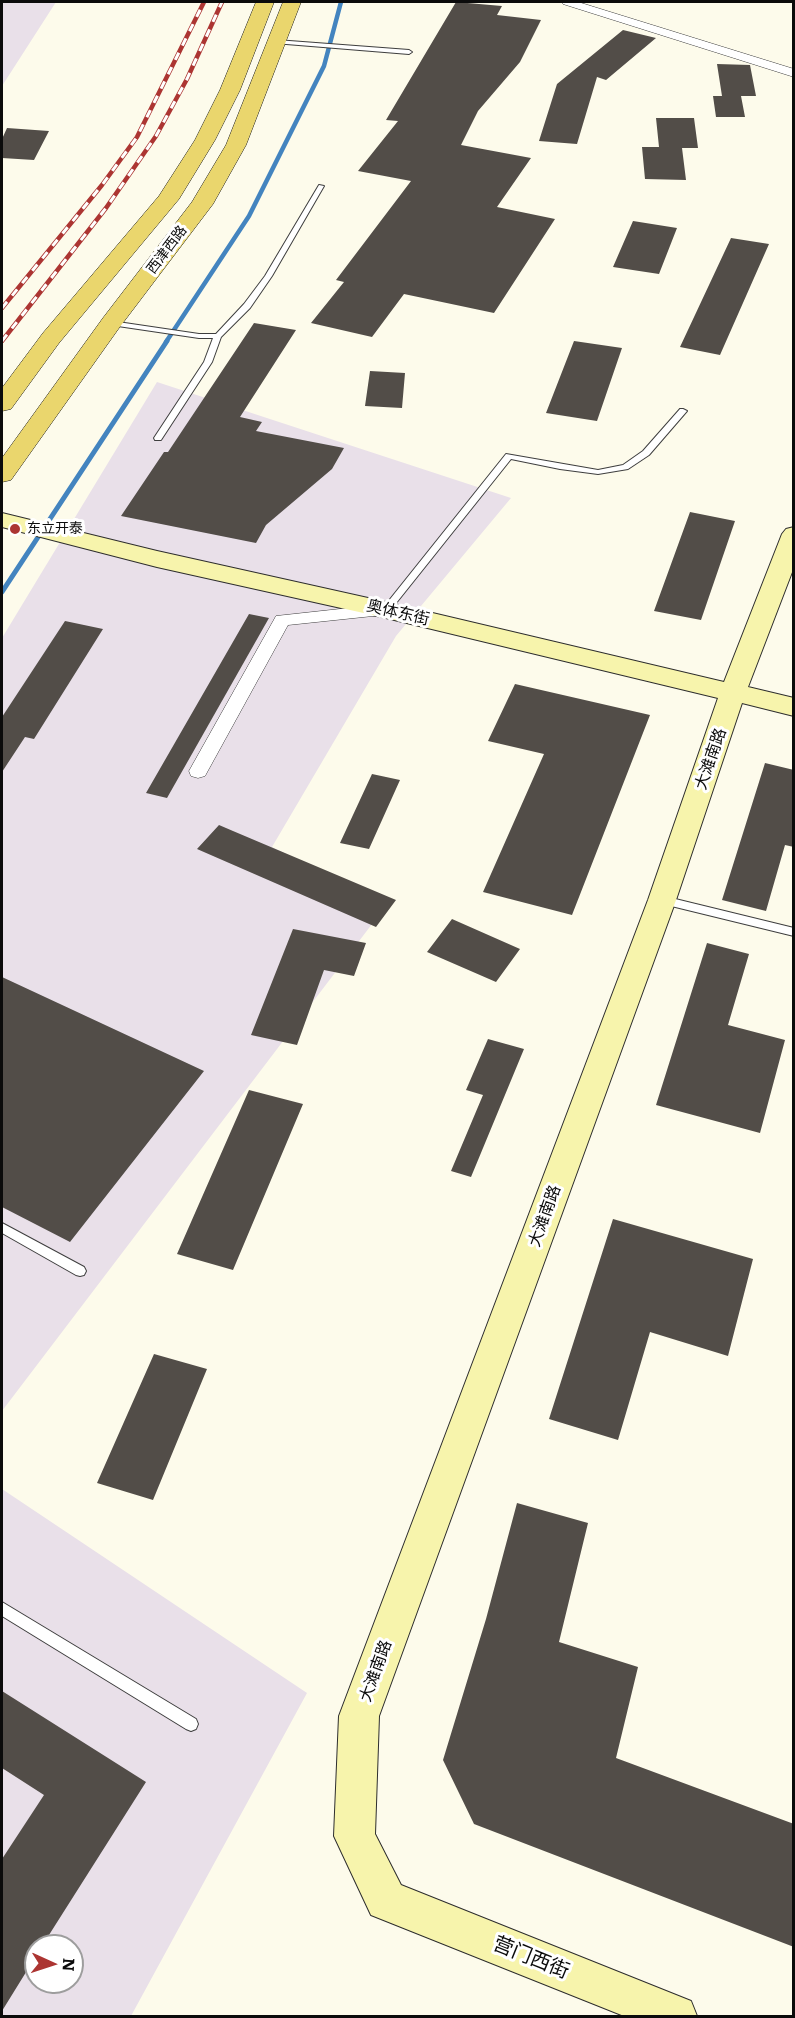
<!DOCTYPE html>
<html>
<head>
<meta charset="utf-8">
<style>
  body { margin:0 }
  #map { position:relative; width:795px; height:2018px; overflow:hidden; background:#fdfbeb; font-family:Literata,serif }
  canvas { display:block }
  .frame { position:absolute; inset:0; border:3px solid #0b0b0b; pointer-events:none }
  .north { position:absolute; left:24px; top:1934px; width:60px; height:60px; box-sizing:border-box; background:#fff; border:2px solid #9d9d9d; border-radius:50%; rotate:93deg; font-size:16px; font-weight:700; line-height:24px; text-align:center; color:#0b0b0b }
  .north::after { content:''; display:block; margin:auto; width:21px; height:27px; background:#ac3532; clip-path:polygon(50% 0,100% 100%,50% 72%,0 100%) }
</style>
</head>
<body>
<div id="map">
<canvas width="795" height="2018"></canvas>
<div class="frame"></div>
<div class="north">N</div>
</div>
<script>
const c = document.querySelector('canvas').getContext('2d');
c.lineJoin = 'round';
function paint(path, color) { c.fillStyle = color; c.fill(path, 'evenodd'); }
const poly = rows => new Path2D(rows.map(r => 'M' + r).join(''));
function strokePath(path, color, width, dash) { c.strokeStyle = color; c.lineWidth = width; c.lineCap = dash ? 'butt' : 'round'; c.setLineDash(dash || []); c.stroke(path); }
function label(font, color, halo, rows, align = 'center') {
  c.font = font + ' Literata,"Noto Sans SC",serif'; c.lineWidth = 6; c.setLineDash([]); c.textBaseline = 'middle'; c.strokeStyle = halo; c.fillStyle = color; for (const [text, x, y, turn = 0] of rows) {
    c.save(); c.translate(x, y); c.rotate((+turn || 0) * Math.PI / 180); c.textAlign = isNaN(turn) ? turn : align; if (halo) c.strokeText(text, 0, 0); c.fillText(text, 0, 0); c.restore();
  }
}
const industrial = poly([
  [2,2,56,2,2,86],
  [157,382,511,498,396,636,272,847,388,903,2,1411,2,638],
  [2,1489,307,1693,131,2016,2,2016],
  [36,1946,72,1946,72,1982,36,1982]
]);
const streamFar1 = poly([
  [166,342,249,216,324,66,341,2]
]);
const stream = poly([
  [2,592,167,341]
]);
const building = poly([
  [456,2,502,6,497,15,541,20,520,62,478,111,461,145,531,158,497,207,555,219,494,313,404,294,372,337,311,323,344,282,336,280,411,181,358,171,398,121,386,120],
  [623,30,656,38,606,80,597,77,577,144,539,141,557,84],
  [717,64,750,65,756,96,741,96,745,117,716,117,713,96,722,96],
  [656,118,694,118,698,148,682,148,686,180,645,179,642,147,659,147],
  [7,128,49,131,34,160,2,158,2,139],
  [633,221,677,228,659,274,613,267],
  [731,238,769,244,720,355,680,347],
  [254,323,296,330,240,417,262,422,256,431,344,448,332,469,266,525,256,543,121,516,164,452,168,452],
  [574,341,622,348,597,421,546,413],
  [370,371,405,373,402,408,365,406],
  [690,512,735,521,701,620,654,611],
  [249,614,269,618,167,798,146,793],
  [65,621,103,629,34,739,25,737,2,772,2,717],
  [515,684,650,715,572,915,483,892,544,754,488,741],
  [765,763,794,770,794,847,785,845,766,911,722,900],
  [372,774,400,780,369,849,340,843],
  [219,825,233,831,396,900,376,927,197,849],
  [452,919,520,949,496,982,427,952],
  [293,929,366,943,354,976,324,970,297,1045,251,1035],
  [707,943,749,954,728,1025,785,1040,760,1133,656,1105],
  [2,977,204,1071,70,1242,2,1207],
  [488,1039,524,1049,471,1177,451,1171,483,1095,466,1090],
  [249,1090,303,1104,233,1270,177,1254],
  [613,1219,753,1259,728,1356,650,1332,618,1440,549,1419],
  [154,1354,207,1369,153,1500,97,1483],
  [517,1503,588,1523,559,1642,638,1667,616,1758,794,1824,794,1947,474,1824,443,1760,486,1619],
  [2,1691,146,1782,42,1946,36,1946,36,1956,2,2011,2,1859,44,1795,2,1768]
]);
const lane = poly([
  [276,40,409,50,412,52,409,54,274,43,274,41,276,40],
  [319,185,324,186,272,276,250,308,221,337,212,362,161,440,155,440,154,438,204,362,213,338,199,338,111,325,107,323,111,321,199,334,216,334,244,304,265,276,319,185],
  [680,409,683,409,687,411,649,455,628,469,598,474,560,469,511,459,389,612,383,612,383,608,506,454,598,470,623,465,643,451,680,409],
  [663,896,794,928,794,936,659,903,658,900,663,896],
  [2,1223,84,1267,86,1271,84,1275,80,1276,76,1275,2,1233,2,1223],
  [2,1602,196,1719,198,1724,196,1729,191,1731,186,1729,2,1616,2,1602]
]);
const street = poly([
  [561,2,578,2,794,69,794,77,563,4,561,2],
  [386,604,392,606,395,610,392,614,288,625,205,776,198,778,191,776,189,771,276,616,386,604]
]);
const secondary = poly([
  [2,513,157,551,386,602,724,682,782,534,786,529,794,527,794,567,748,687,794,698,794,716,742,703,676,900,379,1716,375,1834,401,1885,691,2001,697,2016,624,2016,371,1915,334,1836,339,1716,648,900,718,698,386,618,157,567,2,527,2,513]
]);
const primary = poly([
  [256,2,274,2,240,90,215,140,179,199,59,343,11,409,2,411,2,388,43,333,159,196,195,140,220,90,256,2],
  [283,2,301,2,246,145,213,204,119,328,11,480,2,482,2,458,103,318,192,202,226,145,283,2]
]);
const rail = poly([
  [2,308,102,185,137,137,204,2],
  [2,341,106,208,156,136,187,79,222,2]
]);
const markers = [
  [15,529,6,"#ac3532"]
];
const farStreetnames = [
  ["西津西路",167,250,-53]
];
const farPoinames = [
  ["东立开泰",27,529]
];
const streetNames = [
  ["奥体东街",398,613,13],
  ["大滩南路",711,759,-71],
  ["大滩南路",545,1216,-70],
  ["大滩南路",376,1671,-70]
];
const nearStreetnames = [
  ["营门西街",531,1958,22]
];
paint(industrial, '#e9e0e9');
strokePath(streamFar1, '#4384bf', 4.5);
strokePath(stream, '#4384bf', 5);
paint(building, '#524d48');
strokePath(lane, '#3e3e3e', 2);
strokePath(street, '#3e3e3e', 1);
strokePath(secondary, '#2d2d2d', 2);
strokePath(primary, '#1c1c1c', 1);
paint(lane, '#fff');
paint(street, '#fff');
paint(secondary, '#f7f4ac');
paint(primary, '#ead66d');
strokePath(rail, '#ac3532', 4.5);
strokePath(rail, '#fff', 3, [8]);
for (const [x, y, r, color] of markers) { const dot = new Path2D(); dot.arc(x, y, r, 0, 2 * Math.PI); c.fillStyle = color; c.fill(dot); strokePath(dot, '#fff', 2); }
label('14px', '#0b0b0b', '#fff', farStreetnames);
label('14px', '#0b0b0b', '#fff', farPoinames, 'left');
label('16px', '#0b0b0b', '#fff', streetNames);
label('20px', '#0b0b0b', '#fff', nearStreetnames);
</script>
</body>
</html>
